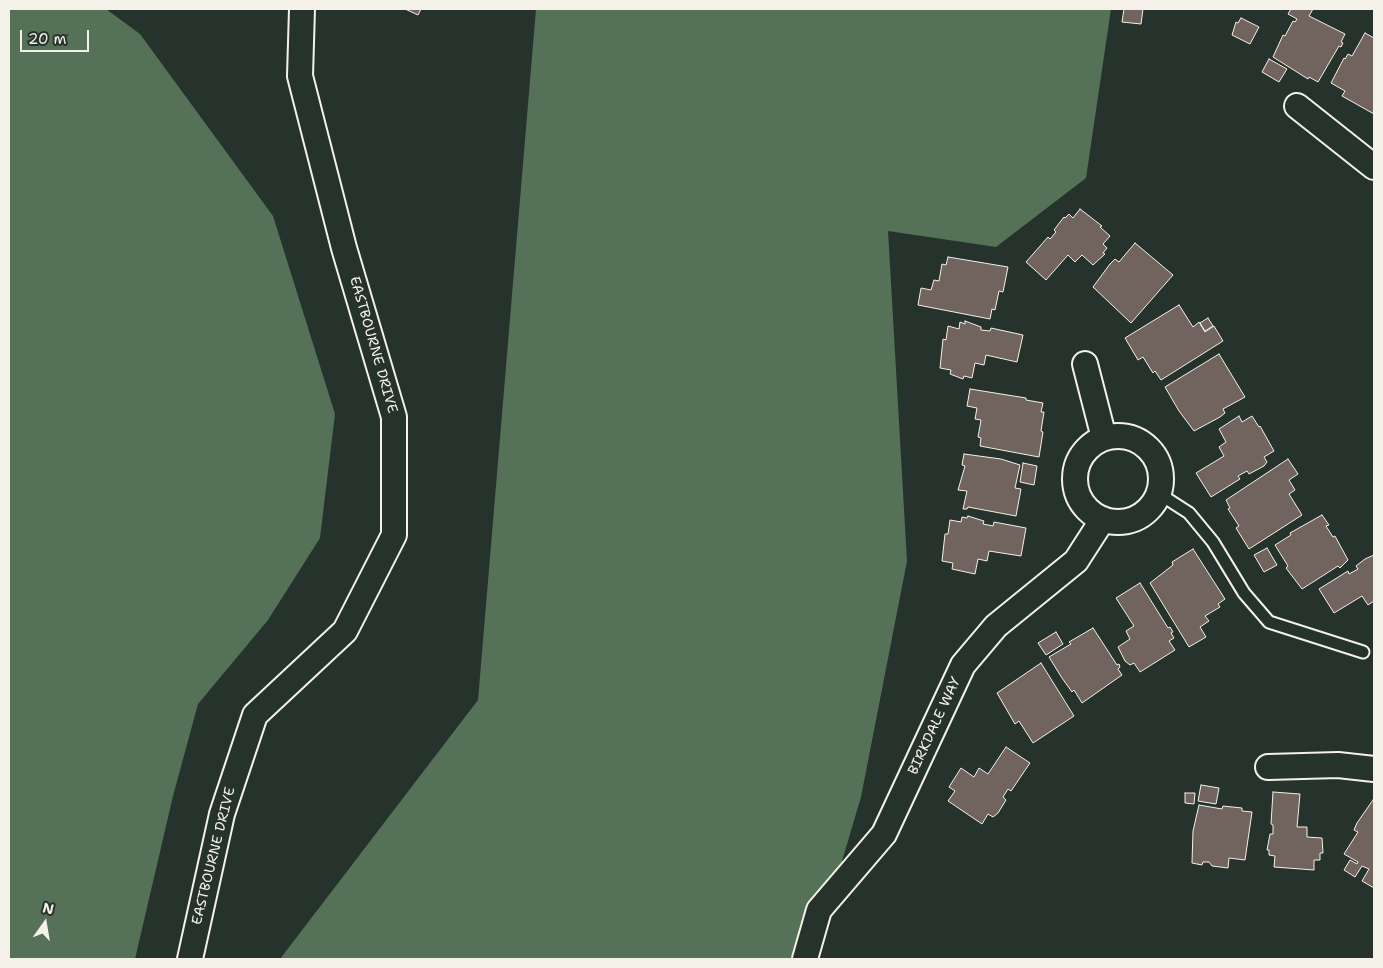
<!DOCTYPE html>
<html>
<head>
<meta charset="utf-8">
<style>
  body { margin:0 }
  #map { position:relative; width:1383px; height:968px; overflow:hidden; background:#26332d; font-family:"Shantell Sans",sans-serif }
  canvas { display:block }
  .frame { position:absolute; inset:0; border:10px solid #f4f1e8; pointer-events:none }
  .north { position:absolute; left:20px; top:898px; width:50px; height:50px; -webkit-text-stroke:4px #26332d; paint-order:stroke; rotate:13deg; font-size:14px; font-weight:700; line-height:20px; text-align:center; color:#f4f1e8 }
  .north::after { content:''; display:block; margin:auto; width:18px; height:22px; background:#f4f1e8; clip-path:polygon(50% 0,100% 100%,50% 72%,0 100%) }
  .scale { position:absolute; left:20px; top:30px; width:69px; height:22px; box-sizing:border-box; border:2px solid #f4f1e8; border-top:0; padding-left:6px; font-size:15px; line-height:18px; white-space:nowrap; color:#f4f1e8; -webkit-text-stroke:4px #26332d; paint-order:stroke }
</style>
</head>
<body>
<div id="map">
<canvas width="1383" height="968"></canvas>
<div class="frame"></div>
<div class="north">N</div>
<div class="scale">20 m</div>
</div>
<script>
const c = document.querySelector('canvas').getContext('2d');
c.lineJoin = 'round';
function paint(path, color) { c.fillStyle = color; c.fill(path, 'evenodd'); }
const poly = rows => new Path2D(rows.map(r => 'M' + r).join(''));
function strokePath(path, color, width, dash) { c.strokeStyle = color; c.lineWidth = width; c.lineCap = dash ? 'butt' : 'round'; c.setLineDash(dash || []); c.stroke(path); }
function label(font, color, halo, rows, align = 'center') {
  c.font = font + ' "Shantell Sans",sans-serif'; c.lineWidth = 5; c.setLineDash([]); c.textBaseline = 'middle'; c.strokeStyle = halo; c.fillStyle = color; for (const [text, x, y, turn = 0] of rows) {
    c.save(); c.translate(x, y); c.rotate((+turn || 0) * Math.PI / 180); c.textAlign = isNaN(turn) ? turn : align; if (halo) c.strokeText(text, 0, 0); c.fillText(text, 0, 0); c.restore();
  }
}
const green = poly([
  [9,9,106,9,140,34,273,216,335,414,320,538,268,620,198,704,173,796,135,959,9,959],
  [536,9,1111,9,1086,178,996,247,888,231,907,561,861,797,821,932,819,959,280,959,478,700]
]);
const building = poly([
  [405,9,421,9,418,15,405,9],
  [1124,9,1143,9,1141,24,1122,22,1124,9],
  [1291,9,1313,9,1309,16,1345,34,1341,42,1343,43,1341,47,1339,46,1318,82,1309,77,1308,79,1273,57,1283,35,1285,36,1293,21,1295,22,1297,19,1288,14,1291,9],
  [1241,18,1259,27,1250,44,1232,35,1236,22,1238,23,1241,18],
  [1365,33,1374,38,1374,114,1342,96,1345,91,1331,83,1344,58,1345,59,1348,54,1352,56,1365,33],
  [1269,59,1287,69,1279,82,1262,72,1269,59],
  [1080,209,1102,226,1100,227,1110,236,1103,244,1107,248,1103,253,1105,254,1093,265,1082,255,1075,262,1068,255,1046,280,1026,262,1048,237,1050,239,1056,232,1054,230,1064,217,1065,218,1069,214,1073,218,1080,209],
  [1135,243,1173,275,1131,323,1093,287,1110,264,1115,259,1119,262,1135,243],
  [948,257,1008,267,1003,292,999,291,995,310,992,309,990,319,918,305,921,288,931,290,934,280,939,281,942,264,946,265,948,257],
  [1179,305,1193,327,1199,322,1205,332,1214,326,1223,341,1161,380,1155,371,1153,373,1143,357,1138,360,1125,338,1179,305],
  [1208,318,1213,326,1205,331,1200,323,1208,318],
  [965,321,981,327,981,330,990,331,991,328,1023,335,1017,362,986,355,984,365,975,363,972,378,964,376,963,379,950,374,951,370,940,368,943,339,946,340,948,326,959,329,960,322,965,324,965,321],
  [1219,354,1245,397,1223,409,1225,413,1220,417,1194,431,1179,411,1165,387,1219,354],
  [970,389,1026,398,1026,400,1043,403,1041,412,1044,412,1041,431,1043,432,1039,457,980,446,981,438,978,437,981,420,975,419,977,408,967,406,970,389],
  [1239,416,1242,422,1252,416,1259,427,1260,426,1274,451,1264,457,1267,462,1264,466,1249,474,1247,471,1238,476,1240,479,1211,497,1196,473,1224,456,1219,447,1226,442,1219,429,1239,416],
  [964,454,1001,459,1020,465,1015,488,1021,489,1016,516,968,507,967,509,963,509,967,491,958,490,965,466,962,465,964,454],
  [1288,459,1298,474,1289,480,1295,490,1289,494,1302,515,1249,549,1236,528,1239,526,1228,509,1230,508,1226,500,1288,459],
  [1023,463,1037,466,1034,485,1020,482,1023,463],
  [1322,515,1329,525,1326,526,1333,537,1335,536,1348,560,1340,568,1338,566,1302,589,1286,568,1288,566,1275,545,1291,535,1290,533,1322,515],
  [968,516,984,521,983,524,993,526,994,522,1026,528,1021,556,989,551,987,561,978,559,975,574,952,569,953,563,942,561,945,534,948,534,950,520,961,522,962,517,967,518,968,516],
  [1267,548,1277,565,1264,572,1254,555,1267,548],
  [1193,549,1225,599,1218,604,1220,607,1205,616,1209,621,1200,627,1206,637,1189,647,1150,583,1173,565,1172,562,1193,549],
  [1374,555,1374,601,1368,605,1362,596,1334,613,1319,589,1348,571,1349,574,1358,569,1356,566,1365,559,1374,555],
  [1140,583,1168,628,1170,627,1173,632,1171,633,1174,638,1169,641,1175,650,1140,672,1134,663,1130,665,1125,661,1118,647,1130,639,1126,631,1134,626,1116,598,1140,583],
  [1093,628,1117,665,1119,664,1120,667,1118,669,1122,675,1082,703,1074,690,1072,692,1062,678,1049,657,1071,644,1069,642,1093,628],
  [1056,632,1063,644,1046,655,1038,643,1056,632],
  [1041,663,1074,716,1033,743,1019,721,1015,724,997,693,1041,663],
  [1006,747,1030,763,1011,791,1008,789,1003,797,1006,800,998,813,993,817,988,814,982,824,948,801,955,791,949,787,961,768,974,777,979,768,988,774,1006,747],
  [1201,785,1219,788,1216,804,1198,801,1201,785],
  [1273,792,1300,794,1297,827,1307,827,1307,837,1322,838,1323,853,1320,853,1320,860,1314,860,1314,870,1274,867,1275,856,1269,855,1269,850,1267,850,1270,834,1273,834,1273,825,1271,824,1273,792],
  [1185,793,1195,793,1194,804,1185,803,1185,793],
  [1373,800,1374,801,1374,888,1362,881,1369,869,1362,866,1355,877,1344,870,1350,860,1357,864,1358,862,1344,854,1358,832,1354,830,1357,823,1373,800],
  [1199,805,1222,809,1223,806,1242,808,1242,811,1252,812,1245,860,1229,858,1228,868,1212,866,1209,862,1203,862,1202,865,1192,863,1193,831,1199,805]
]);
const lane = poly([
  [1158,493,1189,513,1213,542,1244,593,1269,622,1363,652]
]);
const street = poly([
  [1297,106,1374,167],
  [1085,364,1104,438],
  '1075 479a43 43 0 1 1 86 0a43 43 0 1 1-86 0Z',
  [1268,767,1338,765,1374,769],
  [190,959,222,814,255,715,345,631,394,535,394,417,344,248,300,76,302,9],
  [805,959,819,910,884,834,963,665,996,626,1076,561,1103,519]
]);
const streetNames = [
  ["EASTBOURNE DRIVE",373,345,74],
  ["BIRKDALE WAY",935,726,-65],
  ["EASTBOURNE DRIVE",214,856,-76]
];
paint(green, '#557158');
paint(building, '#71645e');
strokePath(building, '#f4f1e8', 1);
strokePath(lane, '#f4f1e8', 15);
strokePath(street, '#f4f1e8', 28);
strokePath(lane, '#26332d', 11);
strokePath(street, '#26332d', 24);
label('14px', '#f4f1e8', '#26332d', streetNames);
</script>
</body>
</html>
